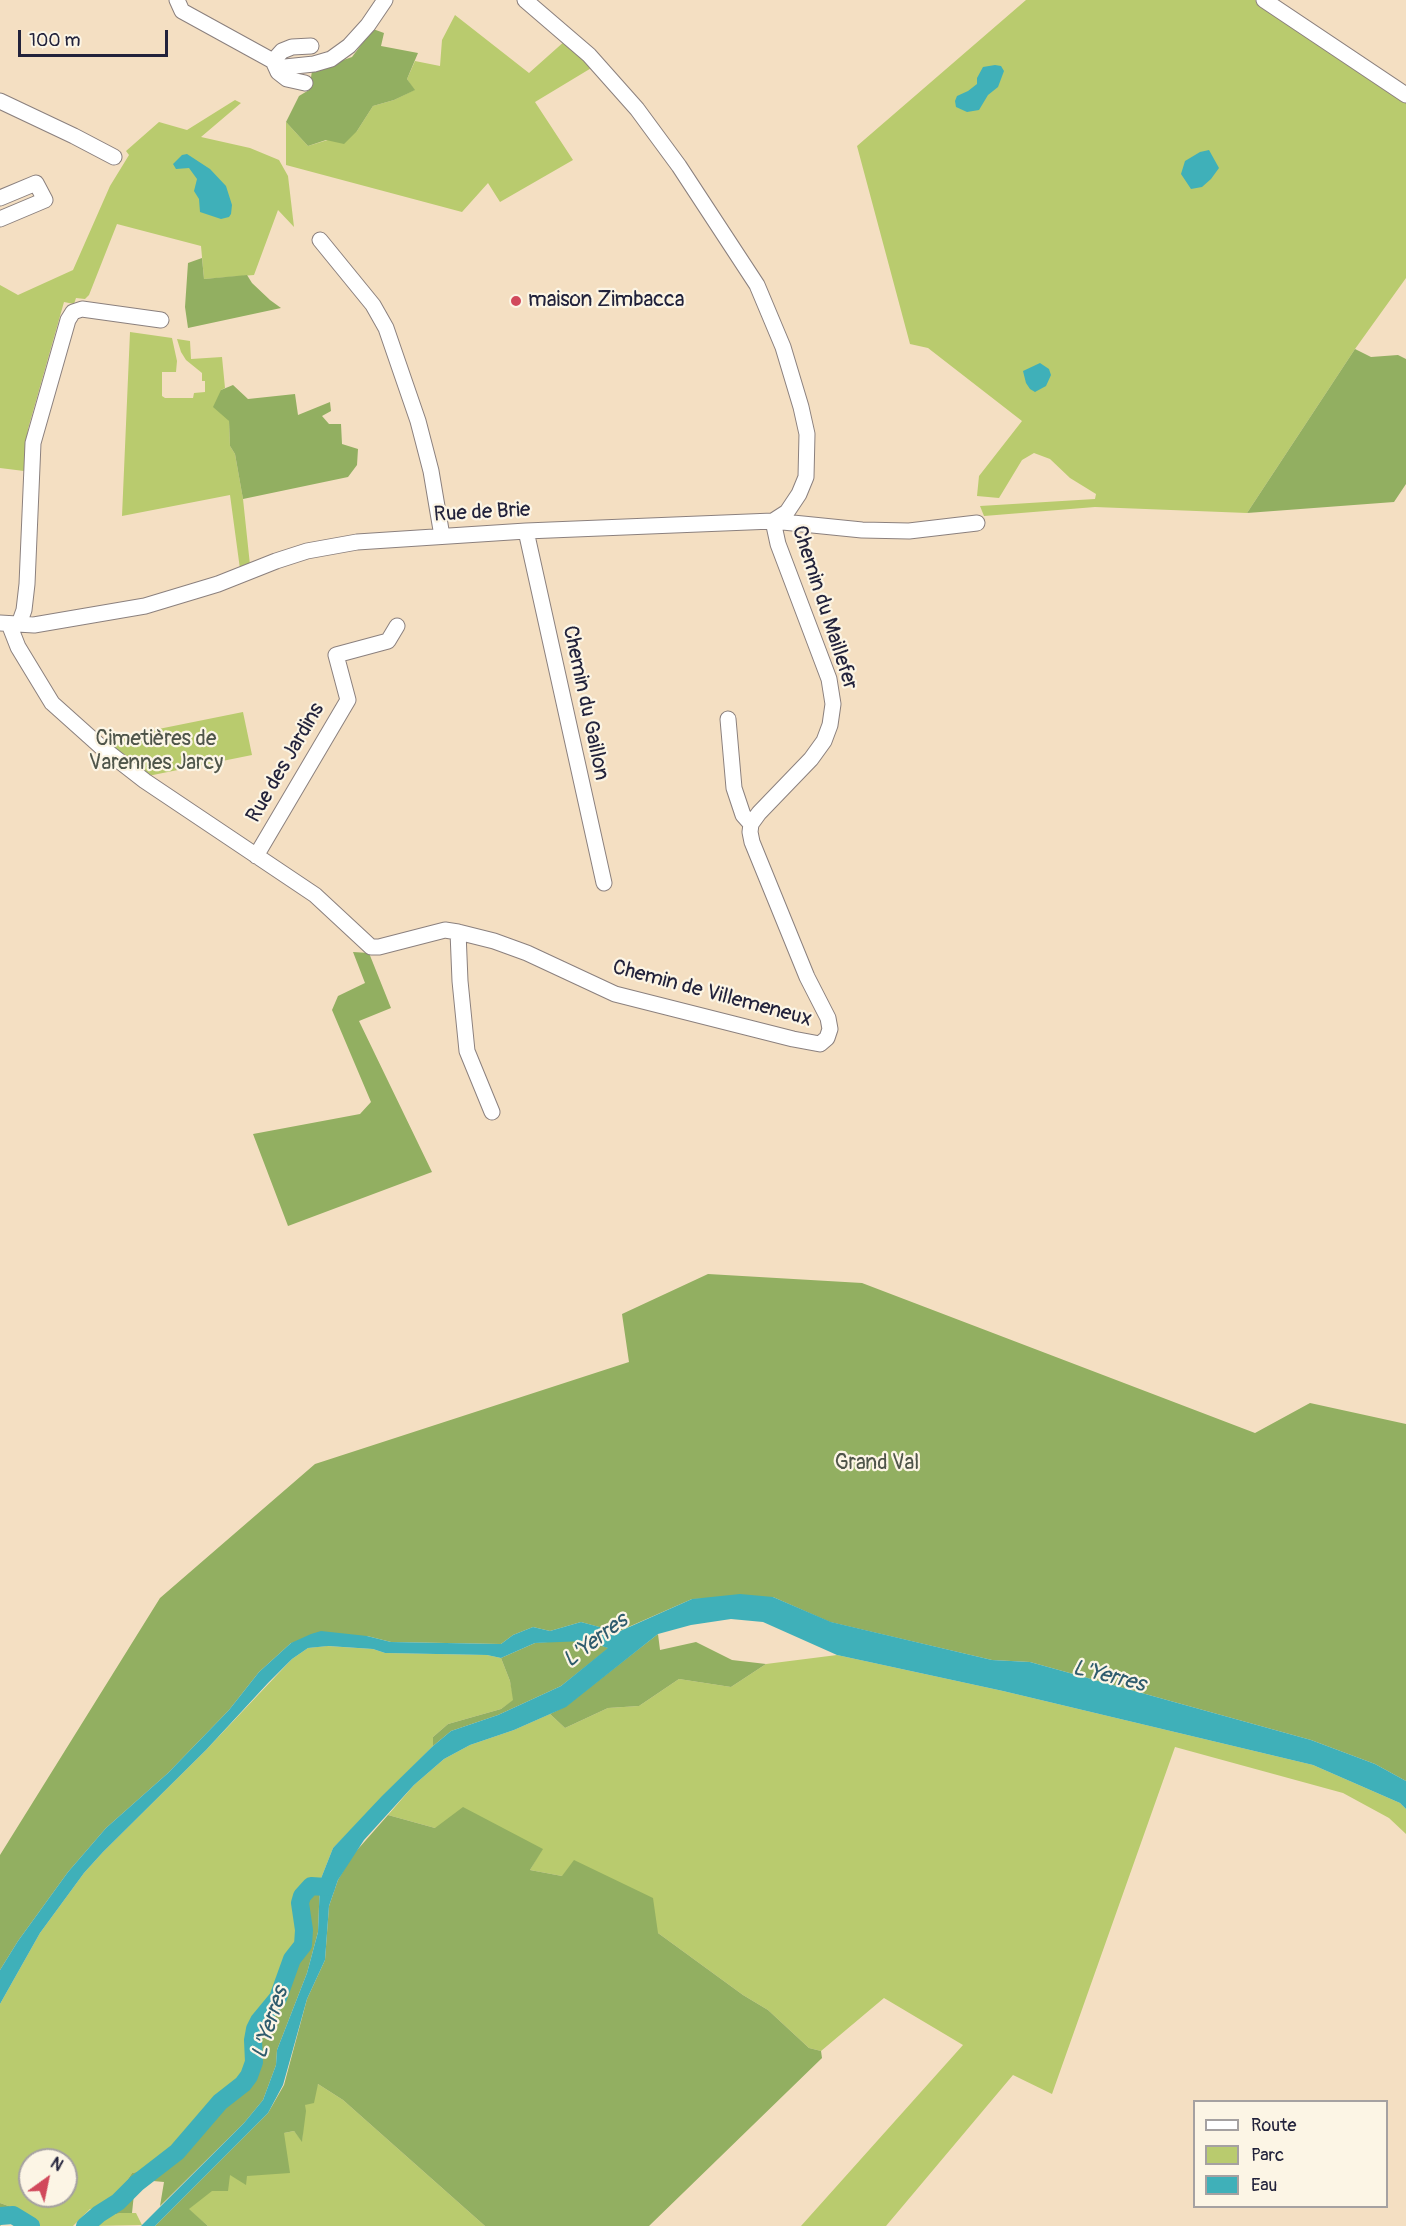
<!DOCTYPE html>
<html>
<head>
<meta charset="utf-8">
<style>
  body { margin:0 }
  #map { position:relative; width:1406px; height:2226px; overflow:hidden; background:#f4dfc2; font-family:Pangolin,sans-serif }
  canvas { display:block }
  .legend { position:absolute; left:1193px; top:2100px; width:195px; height:108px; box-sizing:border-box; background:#fcf5e5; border:2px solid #a5a1a1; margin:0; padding:8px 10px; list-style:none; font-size:18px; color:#22223b }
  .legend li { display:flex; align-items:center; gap:12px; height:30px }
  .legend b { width:30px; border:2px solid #a5a1a1 }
  .north { position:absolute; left:18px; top:2148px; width:60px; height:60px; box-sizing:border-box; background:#fcf5e5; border:2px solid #a5a1a1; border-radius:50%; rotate:33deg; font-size:16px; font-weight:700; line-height:24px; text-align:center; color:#22223b }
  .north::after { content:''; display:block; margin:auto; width:21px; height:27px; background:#d1495b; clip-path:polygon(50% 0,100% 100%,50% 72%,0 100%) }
  .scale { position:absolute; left:18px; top:30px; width:150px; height:27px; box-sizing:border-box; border:3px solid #22223b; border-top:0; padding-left:8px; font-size:18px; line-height:21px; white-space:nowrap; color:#22223b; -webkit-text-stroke:4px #fcf5e5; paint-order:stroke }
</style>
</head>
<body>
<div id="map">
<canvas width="1406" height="2226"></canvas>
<ul class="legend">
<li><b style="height:8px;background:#fff"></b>Route</li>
<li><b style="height:16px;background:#b9cb6e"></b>Parc</li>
<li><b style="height:16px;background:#3fb0b9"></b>Eau</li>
</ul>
<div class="north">N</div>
<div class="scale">100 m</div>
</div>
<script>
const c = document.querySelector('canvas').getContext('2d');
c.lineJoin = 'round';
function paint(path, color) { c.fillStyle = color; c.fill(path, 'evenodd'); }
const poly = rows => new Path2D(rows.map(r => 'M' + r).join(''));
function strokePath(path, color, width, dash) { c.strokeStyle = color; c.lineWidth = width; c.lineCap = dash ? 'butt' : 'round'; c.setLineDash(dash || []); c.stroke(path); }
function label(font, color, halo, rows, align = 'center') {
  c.font = font + ' Pangolin,sans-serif'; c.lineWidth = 4.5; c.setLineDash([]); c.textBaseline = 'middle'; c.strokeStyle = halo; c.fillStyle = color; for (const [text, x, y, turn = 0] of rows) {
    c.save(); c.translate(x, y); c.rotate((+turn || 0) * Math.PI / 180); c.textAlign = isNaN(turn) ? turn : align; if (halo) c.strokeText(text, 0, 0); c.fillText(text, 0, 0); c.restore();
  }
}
const green = poly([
  [1026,0,1255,0,1406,102,1406,278,1355,349,1247,513,1095,507,984,516,980,506,1095,499,1096,494,1070,478,1050,459,1034,453,1022,460,999,498,977,496,979,476,1022,421,928,348,910,344,857,146],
  [455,15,529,73,566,40,593,67,535,102,573,160,500,202,488,183,462,212,286,165,286,122,308,146,357,131,373,106,394,100,414,90,407,79,415,61,440,66,442,40],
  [235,100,241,103,201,137,250,148,279,160,288,176,294,227,278,210,254,275,204,279,201,246,117,224,89,295,85,299,76,298,74,304,64,302,28,429,24,471,0,468,0,285,18,295,73,270,110,186,129,155,126,151,159,122,187,130],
  [130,332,172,338,177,361,176,372,162,372,162,396,165,398,193,398,194,393,205,392,205,381,202,381,202,373,186,360,181,352,177,339,190,341,191,359,222,357,225,388,221,390,229,421,230,446,235,454,243,499,250,565,240,569,230,495,122,516],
  [243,712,252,755,148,776,104,740],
  [327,1646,373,1649,385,1653,487,1655,501,1658,510,1681,514,1700,501,1709,448,1724,433,1737,433,1746,333,1848,320,1881,308,1879,295,1894,298,1934,278,1975,277,1984,251,2022,246,2063,238,2080,216,2094,175,2143,141,2171,132,2173,119,2193,99,2208,90,2209,73,2226,38,2226,14,2208,0,2203,0,2004,40,1933,84,1873,103,1852,206,1750,292,1659,308,1648],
  [30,2160,66,2160,66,2196,30,2196],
  [837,1655,1003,1691,1313,1765,1400,1803,1406,1809,1406,1834,1389,1818,1343,1793,1175,1747,1052,2094,1013,2075,886,2226,801,2226,963,2045,884,1998,821,2051,809,2048,768,2010,743,1995,658,1933,562,1876,530,1870,542,1849,435,1828,388,1815,414,1785,444,1759,470,1745,514,1730,550,1714,565,1728,608,1708,639,1706,679,1679,731,1687,766,1664],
  [318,2084,343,2100,485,2226,208,2226,188,2209,230,2174,246,2184,246,2176,284,2133,294,2131,302,2141,305,2105],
  [121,2213,136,2213,142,2225,91,2226,102,2217]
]);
const forest = poly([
  [373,29,384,33,381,46,418,53,407,79,415,90,394,100,373,106,357,131,344,144,326,140,308,146,286,122,299,96,309,90,312,71,352,57],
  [202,258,204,279,247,275,252,283,270,300,281,308,188,328,185,307,188,263],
  [1355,349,1371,357,1398,355,1406,359,1406,484,1394,502,1247,513],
  [233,385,248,399,295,394,298,415,330,402,331,411,322,416,329,424,341,424,342,444,358,449,357,465,348,477,243,499,235,454,230,446,229,421,213,407,221,390],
  [353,952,369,953,391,1008,359,1021,432,1172,288,1226,253,1134,360,1114,371,1102,332,1010,338,996,365,983],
  [708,1274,862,1283,1255,1433,1310,1403,1406,1424,1406,1781,1375,1764,1311,1740,1030,1662,992,1660,830,1622,773,1597,692,1599,617,1632,581,1622,550,1631,533,1627,513,1635,501,1644,391,1642,367,1636,291,1643,259,1672,229,1710,168,1773,106,1828,68,1872,18,1941,0,1970,0,1855,160,1598,315,1464,629,1362,622,1314],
  [658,1634,660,1650,696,1642,732,1660,766,1664,731,1687,679,1679,639,1706,608,1708,565,1728,550,1714,566,1706],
  [561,1641,585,1641,609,1648,561,1686,498,1715,451,1731,433,1746,433,1737,448,1724,501,1709,513,1700,510,1681,501,1658,535,1643],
  [463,1807,543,1849,530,1870,562,1876,574,1860,653,1898,658,1933,743,1995,768,2010,809,2048,821,2051,822,2058,649,2226,485,2226,343,2100,318,2084,314,2103,305,2105,306,2111,302,2142,294,2131,284,2133,290,2173,247,2176,246,2185,230,2175,228,2191,212,2191,189,2209,208,2226,155,2226,268,2113,284,2085,307,1999,325,1960,329,1906,338,1880,351,1857,388,1815,435,1828],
  [308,1879,320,1881,318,1932,307,1973,277,2050,276,2065,263,2100,244,2123,160,2206,164,2182,153,2181,134,2194,132,2213,121,2213,102,2217,99,2208,119,2193,132,2173,141,2171,175,2143,216,2094,238,2080,246,2063,251,2022,277,1984,278,1975,298,1934,295,1894],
  [0,2203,14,2208,22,2215,14,2222,4,2222,0,2226]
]);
const water = poly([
  [995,65,1001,66,1004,71,998,87,988,95,979,110,967,112,956,107,955,101,957,96,968,91,977,84,977,78,983,67],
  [1209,150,1219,168,1211,179,1202,187,1191,189,1181,174,1185,161,1200,152],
  [187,154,210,169,226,186,232,205,231,214,229,217,221,219,200,212,199,199,194,191,197,179,189,168,176,169,173,164,182,155],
  [1040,363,1049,369,1051,375,1046,386,1035,392,1030,389,1026,383,1023,371],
  [740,1594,773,1597,831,1622,992,1660,1030,1662,1311,1740,1375,1764,1406,1781,1406,1809,1400,1803,1313,1765,1003,1691,837,1655,763,1622,731,1619,691,1625,658,1634,566,1707,514,1730,470,1745,444,1759,414,1785,364,1840,338,1880,329,1906,325,1960,307,1999,283,2085,268,2113,155,2226,141,2226,244,2123,263,2100,276,2065,277,2050,307,1973,318,1932,320,1881,333,1848,382,1796,433,1746,451,1731,498,1715,561,1686,608,1648,585,1641,535,1643,501,1658,487,1655,385,1653,373,1649,328,1646,308,1648,292,1659,268,1683,206,1750,103,1852,84,1873,40,1933,0,2004,0,1970,18,1941,68,1872,106,1828,168,1773,229,1710,259,1672,291,1643,311,1634,321,1631,367,1636,391,1642,501,1644,513,1635,533,1627,550,1631,581,1622,618,1632,692,1599]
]);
const river = poly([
  [0,2216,13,2215,31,2226],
  [85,2226,99,2214,118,2202,137,2183,177,2152,220,2102,243,2084,249,2076,254,2062,253,2040,255,2029,259,2021,278,1998,292,1959,303,1945,304,1930,300,1903,302,1896,311,1886,326,1887]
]);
const minor = poly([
  [177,0,182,11,273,61,278,72,287,79,305,83],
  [525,0,589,55,637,109,679,166,757,285,783,347,801,407,807,434,806,477,799,494,787,512,773,521],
  [1264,0,1406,95],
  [273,61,282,51,292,47,311,46],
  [278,72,285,67,314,64,331,59,349,46,368,25,385,0],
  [0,101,74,136,114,157],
  [0,198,36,183,45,200,0,219],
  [320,240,373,305,386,328,418,421,431,471,442,536],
  [526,531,604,883],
  [0,623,34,625,145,606,218,584,276,561,307,551,357,542,526,531,773,521,862,530,909,531,977,523],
  [9,624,18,647,52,703,100,746,145,781,315,895,371,947,379,947,445,930,458,932,494,941,527,953,615,994,793,1039,820,1044,827,1038,830,1029,828,1018,807,977,752,842,750,832,751,824,759,813,811,759,824,741,830,725,833,704,829,679,778,544,773,521],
  [19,624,24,610,27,584,33,443,68,320,73,312,82,309,161,320],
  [728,719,734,788,743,815,751,824],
  [256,856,348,700,336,655,388,641,397,626],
  [458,932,460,981,467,1051,492,1112]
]);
const markers = [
  [516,301,6,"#d1495b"]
];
const poiNames = [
  ["maison Zimbacca",528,301]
];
const streetNames = [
  ["Rue de Brie",482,513,-3],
  ["Chemin du Maillefer",824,608,72],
  ["Chemin du Gaillon",585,703,78],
  ["Rue des Jardins",286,763,-60],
  ["Chemin de Villemeneux",712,994,15]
];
const parkNames = [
  ["Cimetières de",156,740],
  ["Varennes Jarcy",156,764],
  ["Grand Val",877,1464]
];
const waterNames = [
  ["L'Yerres",596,1641,-37],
  ["L'Yerres",1109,1677,14],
  ["L'Yerres",271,2023,-72]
];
paint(green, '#b9cb6e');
paint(forest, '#92af61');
paint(water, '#3fb0b9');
strokePath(river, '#3fb0b9', 18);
strokePath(minor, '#8b807e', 17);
strokePath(minor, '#fff', 15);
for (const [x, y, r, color] of markers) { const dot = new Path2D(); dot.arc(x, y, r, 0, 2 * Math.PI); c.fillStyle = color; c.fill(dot); strokePath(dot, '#fcf5e5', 2); }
label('21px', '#22223b', '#fcf5e5', poiNames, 'left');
label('21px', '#22223b', '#fcf5e5', streetNames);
label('21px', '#4f554a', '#fcf5e5', parkNames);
label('italic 22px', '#2e5b6d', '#fcf5e5', waterNames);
</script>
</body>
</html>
